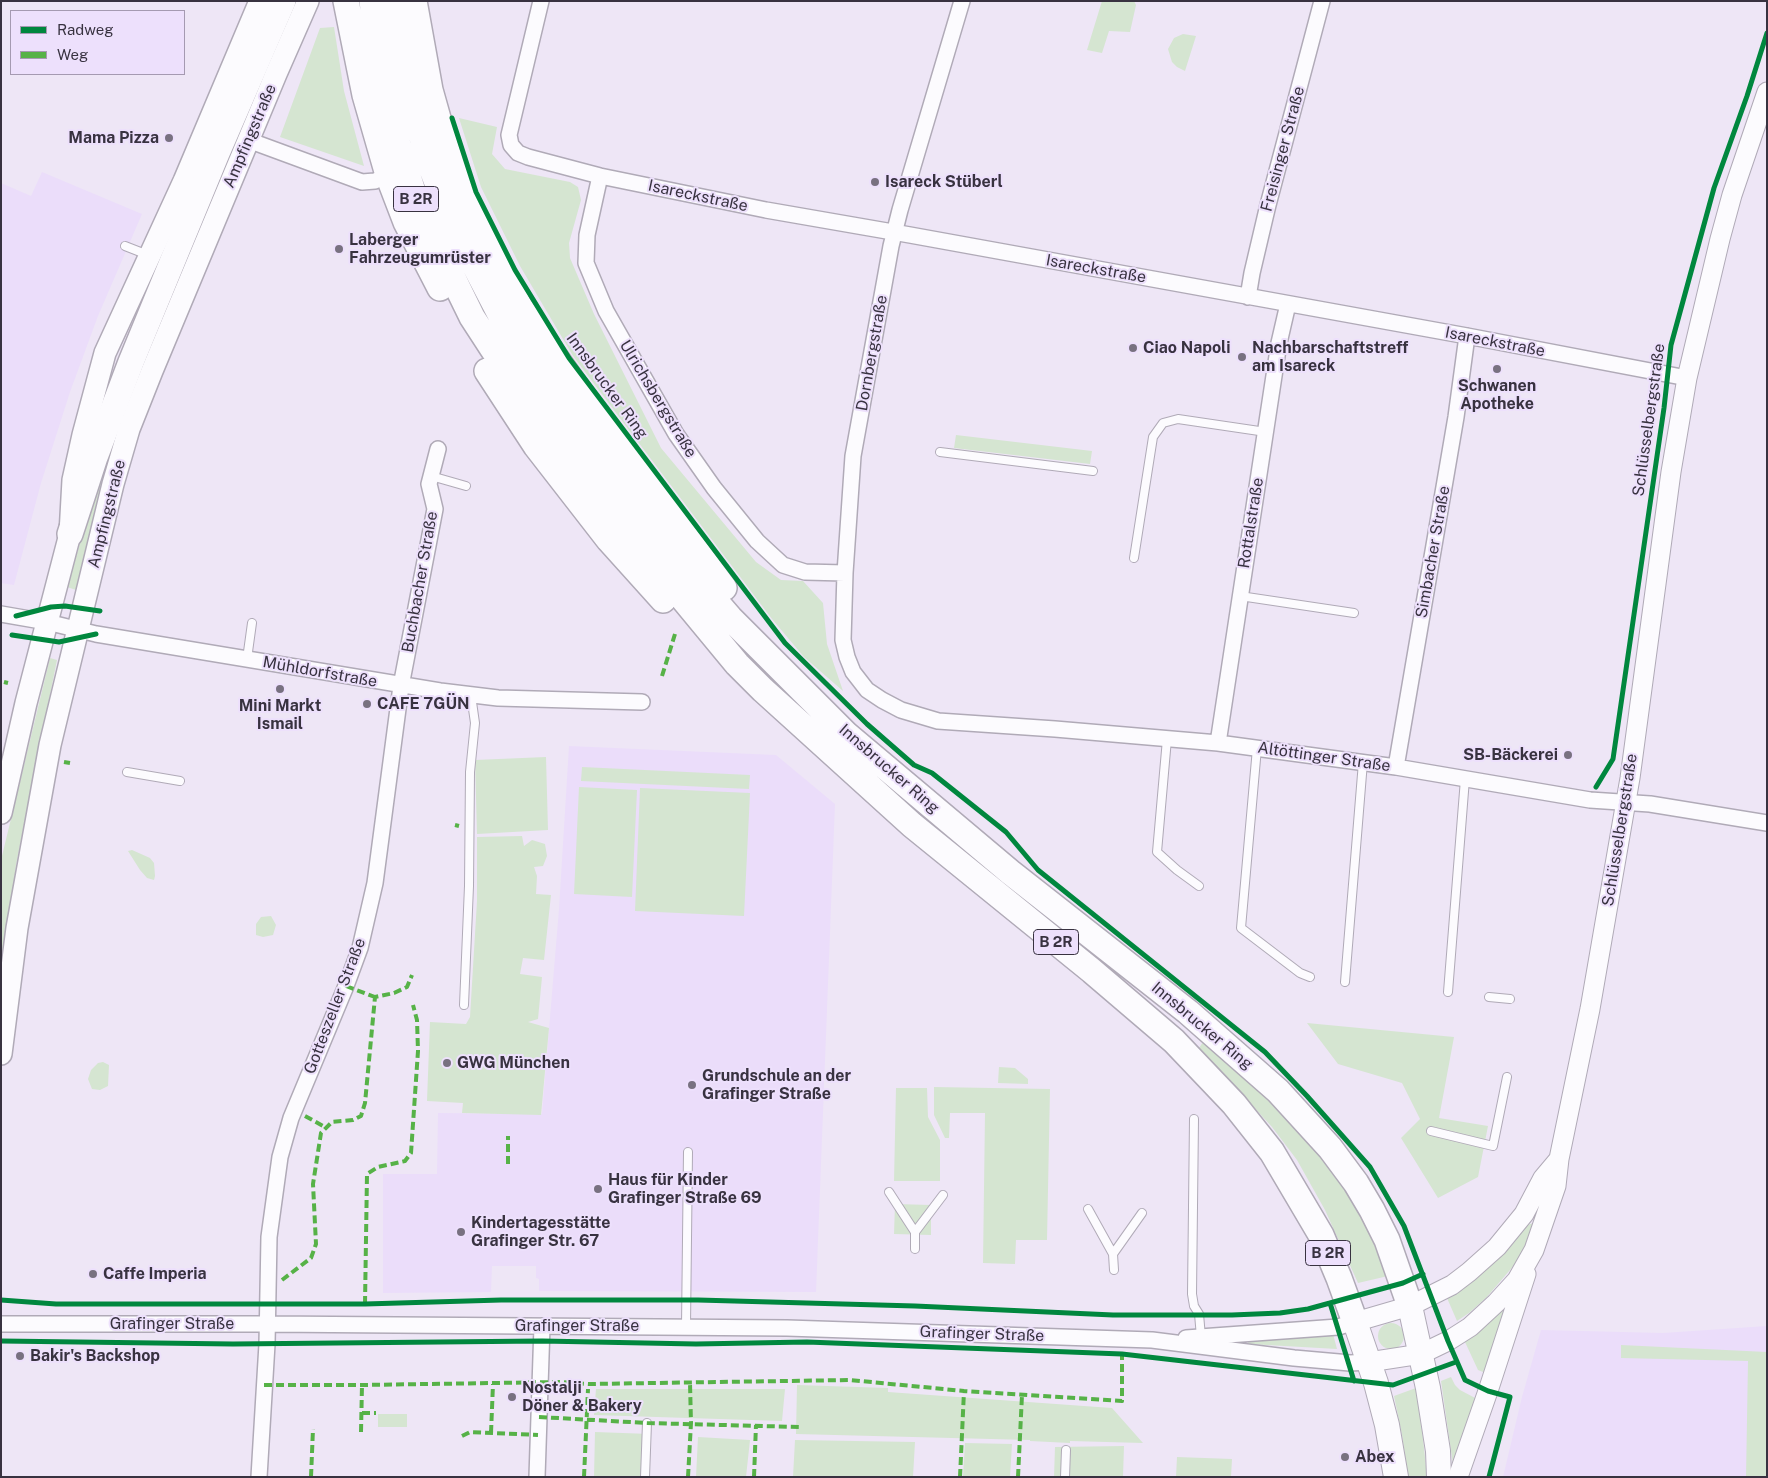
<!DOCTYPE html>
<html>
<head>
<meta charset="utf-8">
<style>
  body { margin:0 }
  #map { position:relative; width:1768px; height:1478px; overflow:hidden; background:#eee6f6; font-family:"Public Sans",sans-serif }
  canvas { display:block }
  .frame { position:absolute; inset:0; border:2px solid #383240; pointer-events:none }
  .legend { position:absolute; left:10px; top:10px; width:175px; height:65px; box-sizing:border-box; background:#ede0fc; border:1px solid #a59ab1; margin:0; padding:6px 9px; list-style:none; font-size:15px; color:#383240 }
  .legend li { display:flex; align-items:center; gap:10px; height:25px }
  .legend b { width:25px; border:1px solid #a59ab1 }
</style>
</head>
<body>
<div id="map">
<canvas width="1768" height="1478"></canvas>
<div class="frame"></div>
<ul class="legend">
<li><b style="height:6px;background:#00873e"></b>Radweg</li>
<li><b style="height:6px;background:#56b247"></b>Weg</li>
</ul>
</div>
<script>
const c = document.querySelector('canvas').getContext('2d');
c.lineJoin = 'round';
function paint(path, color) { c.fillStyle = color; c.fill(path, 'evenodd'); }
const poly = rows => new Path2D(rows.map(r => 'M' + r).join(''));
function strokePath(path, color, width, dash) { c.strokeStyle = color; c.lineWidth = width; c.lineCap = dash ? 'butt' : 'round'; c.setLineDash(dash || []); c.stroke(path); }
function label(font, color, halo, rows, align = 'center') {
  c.font = font + ' "Public Sans",sans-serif'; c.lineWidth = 4; c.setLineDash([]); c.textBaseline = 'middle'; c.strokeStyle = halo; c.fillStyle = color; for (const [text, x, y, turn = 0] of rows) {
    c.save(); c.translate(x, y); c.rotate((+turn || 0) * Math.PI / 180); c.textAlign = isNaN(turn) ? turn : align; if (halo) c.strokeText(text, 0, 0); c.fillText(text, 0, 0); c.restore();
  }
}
const built = poly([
  [42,172,142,214,98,316,70,392,41,483,14,585,1,583,1,183,31,196],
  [569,746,776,755,835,804,816,1292,539,1291,539,1279,536,1278,536,1266,492,1266,491,1292,383,1293,383,1174,437,1174,438,1113,542,1114,559,909],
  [1767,1326,1767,1477,1503,1477,1522,1397,1541,1330,1663,1333]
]);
const green = poly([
  [1102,1,1134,1,1136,5,1130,32,1109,31,1102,53,1087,50],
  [334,27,344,91,364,166,280,137,320,28],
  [1183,34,1196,36,1185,71,1177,67,1172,62,1168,49,1174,38],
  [459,118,497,127,492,154,505,169,570,182,578,187,581,200,569,243,570,258,594,314,661,448,756,562,781,580,803,581,823,603,827,644,843,691,804,657,772,619,573,356,520,266,481,187],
  [140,361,105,482,76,590,67,587,99,478],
  [956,435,1092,451,1090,464,954,448],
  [50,658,57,660,16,865,1,988,1,860],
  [546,757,548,830,477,834,475,760],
  [582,767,750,775,749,789,581,781],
  [579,787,637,790,632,897,574,894],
  [640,788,750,793,744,916,635,911],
  [522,836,524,846,532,840,545,844,547,856,543,866,534,867,537,876,536,894,551,895,544,960,523,958,520,974,542,977,538,1019,528,1022,549,1028,541,1115,462,1113,463,1103,427,1101,430,1022,466,1024,470,1017,477,901,477,837],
  [132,850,150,858,154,863,155,876,154,880,147,878,140,870,128,851],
  [271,916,276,925,273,935,263,937,256,935,256,924,261,917],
  [1307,1023,1454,1037,1439,1118,1488,1126,1478,1177,1438,1198,1401,1138,1420,1119,1402,1083,1338,1064],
  [1205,1039,1293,1121,1333,1170,1358,1208,1388,1276,1358,1283,1325,1210,1297,1160,1272,1127,1199,1048],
  [103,1062,109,1065,108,1086,100,1090,92,1089,88,1079,91,1070,98,1063],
  [999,1067,1015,1068,1028,1079,1028,1084,998,1083],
  [934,1087,1050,1089,1047,1240,1016,1240,1015,1264,983,1263,985,1113,950,1113,949,1138,945,1138,934,1115],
  [896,1088,927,1088,928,1117,940,1140,940,1181,894,1181],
  [895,1204,931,1205,931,1235,894,1234],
  [1533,1223,1535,1229,1516,1263,1486,1298,1469,1313,1457,1321,1447,1298,1470,1284,1505,1251,1525,1226],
  [1508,1302,1488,1374,1478,1370,1465,1342],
  '1378 1336a13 13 0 1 1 26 0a13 13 0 1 1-26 0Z',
  [1333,1334,1337,1349,1249,1344,1247,1341,1248,1339],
  [1621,1345,1767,1352,1767,1477,1746,1477,1748,1361,1621,1358],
  [1451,1377,1455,1385,1460,1390,1479,1400,1453,1465,1441,1381],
  [797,1385,888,1388,888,1392,1112,1408,1143,1443,1070,1441,1070,1443,1030,1441,1030,1440,796,1434],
  [1416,1388,1423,1438,1427,1477,1408,1477,1402,1435,1394,1396],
  [596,1389,785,1389,782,1421,594,1415],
  [378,1414,407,1414,407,1427,378,1427],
  [595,1432,650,1434,648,1477,594,1477],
  [698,1437,750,1440,746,1477,696,1477],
  [795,1440,915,1442,913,1477,793,1477],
  [965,1443,1012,1444,1010,1477,963,1477],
  [1124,1446,1123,1477,1054,1477,1055,1447],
  [1177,1457,1232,1459,1231,1477,1176,1477]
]);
const service = poly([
  [125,246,148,255],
  [940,452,1093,471],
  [431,476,466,486],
  [1134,558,1153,437,1163,423,1178,419,1266,432],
  [1240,596,1354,613],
  [247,659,252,623],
  [1167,739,1157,852,1177,870,1199,886],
  [1257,748,1241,928,1300,973,1310,977],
  [127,772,180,781],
  [1345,982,1363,762],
  [1448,992,1465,779],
  [1489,997,1510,999],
  [464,1005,469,886,470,772,475,723,471,695],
  [1194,1119,1192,1294,1194,1306,1199,1314,1201,1337],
  [1431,1131,1493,1146,1507,1077],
  [889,1192,915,1232,915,1249],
  [1088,1209,1113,1254,1114,1270],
  [915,1232,943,1195],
  [1113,1254,1142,1213],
  [686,1326,688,1152],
  [645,1477,647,1423],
  [1065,1477,1066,1450]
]);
const minor = poly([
  [541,1,509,135,511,145,518,153,528,157,600,176,766,210,910,235,1467,336,1687,378],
  [962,1,900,210,891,246,853,456,845,573,843,640,847,657,853,672,867,690,882,700,901,710,938,721,1055,729,1218,743,1396,767,1590,800,1650,804,1767,823],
  [248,140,362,182,375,181,388,175],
  [600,176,587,235,586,263,606,311,676,434,714,488,757,541,783,565,805,572,845,573],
  [1248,297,1252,273,1268,205,1322,1],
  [1,614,47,622,96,634,440,691,498,698,642,702],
  [1218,743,1279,343,1288,304],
  [1396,767,1456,417,1467,336],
  [1,1324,267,1324,787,1328,1152,1340,1294,1358,1350,1363,1369,1362],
  [1186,1338,1338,1327,1355,1322],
  [259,1477,267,1344,269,1237,280,1157,291,1118,346,986,360,948,375,883,401,686,435,509,429,484,438,449],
  [537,1477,542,1326]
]);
const tertiary = poly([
  [1355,1322,1410,1306,1452,1285,1469,1272,1497,1247,1524,1214,1543,1178,1559,1159],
  [1369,1362,1421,1354,1448,1341,1470,1327,1496,1303,1517,1280,1534,1250,1556,1186,1559,1159,1590,1009,1630,778,1671,472,1687,378,1720,239,1732,195,1767,92],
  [1458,1477,1488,1391,1526,1274]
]);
const secondary = poly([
  [1,813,26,703,70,534,73,480,83,435,105,353,184,181,260,1],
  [1,1054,17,928,50,745,113,484,129,429,152,371,276,74,308,1]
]);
const primary = poly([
  [1410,1306,1428,1388,1438,1451,1439,1477],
  [1355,1322,1376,1383,1387,1425,1396,1477]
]);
const trunk = poly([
  [346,1,365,95,388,175,406,222,440,288],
  [372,1,382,77,398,145,415,198,429,229,472,317,511,377,599,497,737,664,763,690,912,825,1092,971,1174,1041,1234,1104,1272,1152,1321,1235,1339,1278,1355,1322],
  [395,1,402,59,412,102,428,159,453,224,503,320,528,359,594,454,680,560,730,618,846,734,1010,872,1188,1012,1278,1091,1330,1148,1356,1183,1372,1210,1387,1240,1410,1306],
  [414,1,430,90,446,147,473,218,520,307,599,419,724,588],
  [487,371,536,446,609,540,663,600],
  [70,534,95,457,131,362,217,153,283,1]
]);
const quiet = poly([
  [662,676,675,634],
  [4,682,8,683],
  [64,762,70,763],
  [455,825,459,826],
  [346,986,375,997],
  [305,1116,325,1127],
  [508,1164,508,1136],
  [282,1280,311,1258,316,1244,313,1184,321,1133,332,1122,353,1120,361,1116,365,1103,375,997,394,993,407,987,412,975],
  [365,1304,367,1174,378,1167,405,1161,411,1153,418,1051,417,1020,413,1005],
  [264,1385,362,1385,560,1382,588,1384,850,1380,964,1391,1122,1401,1122,1354],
  [362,1413,376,1413],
  [539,1417,647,1423,799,1427],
  [361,1432,362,1385],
  [491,1433,493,1384],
  [462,1436,470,1432,538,1435],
  [311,1477,313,1429],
  [584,1477,588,1389],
  [688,1477,691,1423,690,1383],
  [754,1477,756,1425],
  [960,1477,964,1391],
  [1018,1477,1022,1395]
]);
const cycleway = poly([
  [452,118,476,192,515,270,569,358,785,643,867,724,914,765,932,773,1006,832,1038,870,1265,1052,1307,1096,1370,1167,1404,1226,1448,1341,1465,1380,1488,1391,1510,1397,1489,1477],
  [16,616,51,607,65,606,100,611],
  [12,635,59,642,96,634],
  [1596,787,1613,759,1664,408,1671,345,1714,188,1747,96,1767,33],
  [1,1300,56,1304,365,1304,501,1300,698,1300,915,1306,1113,1315,1232,1315,1280,1313,1308,1309,1403,1283,1423,1274],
  [1330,1303,1354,1381],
  [1,1341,233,1344,542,1341,696,1344,807,1342,1122,1354,1393,1385,1456,1362]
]);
const markers = [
  [169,138,5,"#787180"],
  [875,182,5,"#787180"],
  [339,249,5,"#787180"],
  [1133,348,5,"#787180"],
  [1242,357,5,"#787180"],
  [1497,369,5,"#787180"],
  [280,689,5,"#787180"],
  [367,704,5,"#787180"],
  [1568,755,5,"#787180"],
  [447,1063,5,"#787180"],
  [692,1085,5,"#787180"],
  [598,1189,5,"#787180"],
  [461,1232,5,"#787180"],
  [93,1274,5,"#787180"],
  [20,1356,5,"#787180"],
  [512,1397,5,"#787180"],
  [1345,1457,5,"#787180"]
];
const shields = [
  [416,199,45],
  [1056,942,45],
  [1328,1253,45]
];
const shieldNames = [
  ["B 2R",416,199],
  ["B 2R",1056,942],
  ["B 2R",1328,1253]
];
const streetNames = [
  ["Ampfingstraße",250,136,-67],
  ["Freisinger Straße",1283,149,-75],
  ["Isareckstraße",698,196,12],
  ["Isareckstraße",1096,269,10],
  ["Isareckstraße",1495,342,11],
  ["Dornbergstraße",872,353,-80],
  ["Innsbrucker Ring",607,386,54],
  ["Ulrichsbergstraße",658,399,59],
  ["Schlüsselbergstraße",1649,420,-82],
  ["Ampfingstraße",107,514,-76],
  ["Rottalstraße",1251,523,-81],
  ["Simbacher Straße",1433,552,-80],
  ["Buchbacher Straße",420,582,-80],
  ["Mühldorfstraße",320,672,10],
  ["Altöttinger Straße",1324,757,8],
  ["Innsbrucker Ring",889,769,41],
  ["Schlüsselbergstraße",1620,830,-81],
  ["Gotteszeller Straße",335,1006,-69],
  ["Innsbrucker Ring",1202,1026,40],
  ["Grafinger Straße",172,1324],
  ["Grafinger Straße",577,1326],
  ["Grafinger Straße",982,1334,2]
];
const poiNames = [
  ["Mama Pizza",159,138,"right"],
  ["Isareck Stüberl",885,182],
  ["Laberger",349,240],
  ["Fahrzeugumrüster",349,258],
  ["Ciao Napoli",1143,348],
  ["Nachbarschaftstreff",1252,348],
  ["am Isareck",1252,366],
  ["Schwanen",1497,386,"center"],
  ["Apotheke",1497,404,"center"],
  ["CAFE 7GÜN",377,704],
  ["Mini Markt",280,706,"center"],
  ["Ismail",280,724,"center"],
  ["SB-Bäckerei",1558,755,"right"],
  ["GWG München",457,1063],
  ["Grundschule an der",702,1076],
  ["Grafinger Straße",702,1094],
  ["Haus für Kinder",608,1180],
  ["Grafinger Straße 69",608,1198],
  ["Kindertagesstätte",471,1223],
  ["Grafinger Str. 67",471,1241],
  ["Caffe Imperia",103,1274],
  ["Bakir's Backshop",30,1356],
  ["Nostalji",522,1388],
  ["Döner & Bakery",522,1406],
  ["Abex",1355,1457]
];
paint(built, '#ebddfa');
paint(green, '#d5e5d1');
strokePath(service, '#b0aab7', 10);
strokePath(minor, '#b0aab7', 18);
strokePath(tertiary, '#b0aab7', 21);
strokePath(secondary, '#b0aab7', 24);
strokePath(primary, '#b0aab7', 26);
strokePath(trunk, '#b0aab7', 28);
strokePath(service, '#fcfbfe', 8);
strokePath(minor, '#fcfbfe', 15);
strokePath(tertiary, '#fcfbfe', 19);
strokePath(secondary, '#fcfbfe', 21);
strokePath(primary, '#fcfbfe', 24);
strokePath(trunk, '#fcfbfe', 25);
strokePath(quiet, '#56b247', 4, [8, 4]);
strokePath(cycleway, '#00873e', 5);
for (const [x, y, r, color] of markers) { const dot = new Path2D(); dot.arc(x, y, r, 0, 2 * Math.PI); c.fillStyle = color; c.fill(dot); strokePath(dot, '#ede0fc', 2); }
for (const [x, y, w] of shields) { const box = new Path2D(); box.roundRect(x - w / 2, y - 12.5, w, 25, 4); c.fillStyle = '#ede0fc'; c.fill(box); strokePath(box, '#383240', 1); }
label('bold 15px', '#383240', null, shieldNames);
label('16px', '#383240', '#ede0fc', streetNames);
label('bold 16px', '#383240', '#ede0fc', poiNames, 'left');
</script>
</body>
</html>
